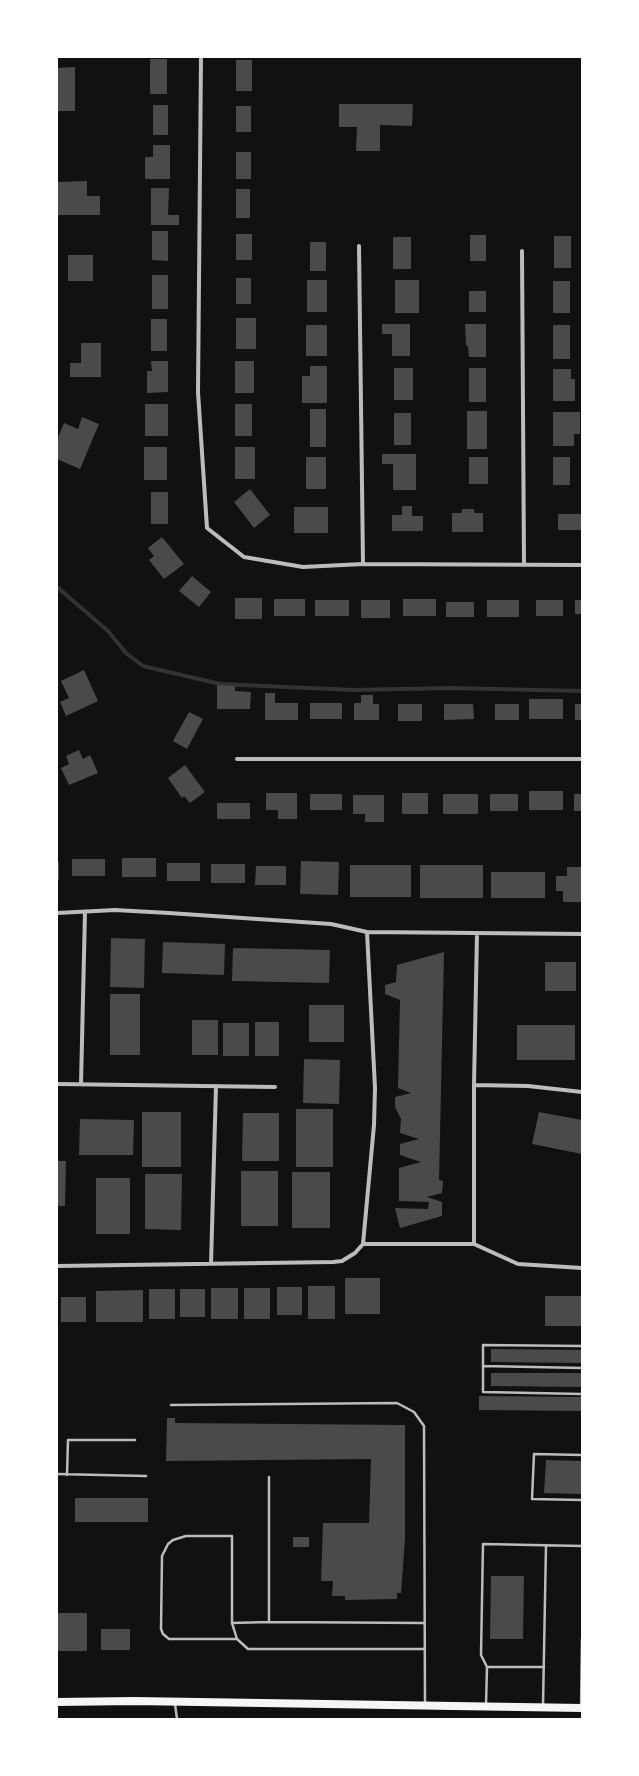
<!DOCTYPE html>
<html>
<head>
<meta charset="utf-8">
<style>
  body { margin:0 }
  #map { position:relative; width:639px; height:1776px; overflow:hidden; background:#111; font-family:Overpass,sans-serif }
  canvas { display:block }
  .frame { position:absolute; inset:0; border:58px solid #fff; pointer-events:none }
</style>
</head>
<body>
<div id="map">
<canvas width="639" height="1776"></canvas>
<div class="frame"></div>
</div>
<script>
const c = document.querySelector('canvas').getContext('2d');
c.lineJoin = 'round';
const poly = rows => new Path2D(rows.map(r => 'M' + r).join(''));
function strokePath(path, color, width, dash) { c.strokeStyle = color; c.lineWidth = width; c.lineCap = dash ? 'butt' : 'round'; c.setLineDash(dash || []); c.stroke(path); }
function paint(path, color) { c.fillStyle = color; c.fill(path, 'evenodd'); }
const stream = poly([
  [57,587,108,631,126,653,143,666,220,684,353,690,450,688,582,691]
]);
const building = poly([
  [150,59,167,59,167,94,150,94],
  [236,60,252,60,252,91,236,91],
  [75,67,75,111,57,111,57,68],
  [339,104,413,104,412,126,380,125,380,151,356,151,357,127,339,127],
  [153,105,168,105,168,135,153,135],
  [236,106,251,106,251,132,236,132],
  [153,145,170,145,170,179,145,179,145,157,153,157],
  [236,152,251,152,251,179,236,179],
  [87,181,87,196,100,196,100,215,57,215,57,182],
  [151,188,169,188,168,215,179,215,179,225,151,225],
  [236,189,250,189,250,218,236,218],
  [152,231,168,231,168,261,152,260],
  [236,234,252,234,252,260,236,260],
  [470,235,486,235,486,261,470,261],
  [554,236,571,236,571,268,554,268],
  [393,237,411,237,411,269,393,269],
  [310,242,326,242,326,271,310,271],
  [68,255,93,255,93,281,68,281],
  [152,275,168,275,168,309,152,309],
  [236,278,251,278,251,304,236,304],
  [307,280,327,280,327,312,307,312],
  [395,280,419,280,419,313,395,313],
  [553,281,570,281,570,313,553,313],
  [469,291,486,291,486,312,469,312],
  [236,318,256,318,256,349,236,349],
  [151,319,167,319,167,351,151,351],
  [382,324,410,324,410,356,392,356,392,334,382,334],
  [465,324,486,324,486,357,469,357,468,346,466,346],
  [306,325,327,325,327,356,306,356],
  [553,325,570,325,570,359,553,359],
  [81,343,101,343,101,377,70,377,70,363,81,363],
  [151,361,168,361,168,392,147,393,147,371,152,371],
  [235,361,254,361,254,393,235,393],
  [310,366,327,366,327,403,302,403,302,376,310,376],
  [394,368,413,368,413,400,394,400],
  [469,368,486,368,486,402,469,402],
  [553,369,571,369,571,379,575,379,575,401,553,401],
  [145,404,168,404,168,436,145,436],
  [235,404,252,404,252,436,235,436],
  [310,409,326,409,326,447,310,447],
  [467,411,487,411,487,449,467,449],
  [553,412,580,412,580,434,574,434,574,446,553,446],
  [394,413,411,413,411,445,394,445],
  [82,417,99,424,80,469,57,459,57,440,64,423,78,429],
  [144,447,167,447,167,480,144,480],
  [235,447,255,447,255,479,235,479],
  [382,454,416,454,416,490,393,490,393,464,382,464],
  [306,457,326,457,326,489,306,489],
  [469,457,488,457,488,484,469,484],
  [553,457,570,457,570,485,553,485],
  [250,489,270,515,254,528,234,502],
  [151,492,168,492,168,524,151,524],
  [402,506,412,506,412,516,423,516,423,531,392,531,392,515,402,515],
  [294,507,328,507,328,533,294,533],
  [462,509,474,509,474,513,483,513,483,532,452,532,452,513,462,513],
  [558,514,582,514,582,530,558,530],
  [162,537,184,564,164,579,149,560,154,556,148,548],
  [192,576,211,592,199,607,179,591],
  [235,598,262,598,262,619,235,619],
  [274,599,305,599,305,616,274,616],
  [403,599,436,599,436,616,403,616],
  [315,600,349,600,349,616,315,616],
  [361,600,390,600,390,618,361,618],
  [487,600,519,600,519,617,487,617],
  [536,600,563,600,563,616,536,616],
  [575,600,582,600,582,614,575,614],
  [446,602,474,602,474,617,446,617],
  [84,670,98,701,66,716,60,702,69,698,61,681],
  [217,685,235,686,235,691,251,692,250,709,217,709],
  [265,693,275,693,275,703,298,703,298,720,265,720],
  [361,695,373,695,373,704,379,704,379,720,354,720,354,703,361,703],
  [529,699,563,699,563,719,529,719],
  [310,703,342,703,342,719,310,719],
  [398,704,422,704,422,721,398,721],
  [444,704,473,704,474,719,444,720],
  [495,704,519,704,519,720,495,720],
  [575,704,582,704,582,720,575,720],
  [189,712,203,719,187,749,173,741],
  [79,750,83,759,90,755,98,773,69,785,61,768,69,764,66,756],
  [185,765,205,792,190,803,184,796,182,798,168,778],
  [529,791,563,791,563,810,529,810],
  [266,793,297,793,297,819,278,819,278,810,266,810],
  [402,793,428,793,428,814,402,814],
  [310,794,342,794,342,810,310,810],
  [443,794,478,794,478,814,443,814],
  [490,794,518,794,518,811,490,811],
  [574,794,582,794,582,811,574,811],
  [353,795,384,795,384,822,365,822,365,814,353,814],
  [217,803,250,803,250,819,217,819],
  [122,858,156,858,156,877,122,877],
  [72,859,105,859,105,876,72,876],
  [301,861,339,862,338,895,300,894],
  [57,862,59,862,59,880,57,880],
  [167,863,200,863,200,881,167,881],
  [211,864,245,864,245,883,211,883],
  [350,865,411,865,411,897,350,897],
  [420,865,483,865,483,898,420,898],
  [256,866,286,866,286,885,255,885],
  [567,867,582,867,582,902,563,902,563,891,556,891,556,876,567,876],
  [491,872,545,872,545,898,491,898],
  [111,938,145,939,144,988,110,987],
  [163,942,225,944,224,975,162,973],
  [233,948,330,950,329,983,232,981],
  [444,952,439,1180,443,1181,442,1193,427,1197,442,1202,442,1216,400,1228,395,1208,428,1209,429,1202,399,1201,399,1168,421,1162,400,1155,400,1144,419,1139,400,1133,401,1119,395,1107,395,1097,411,1093,398,1088,400,1000,385,994,385,985,396,982,397,965],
  [545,962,576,962,576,991,545,991],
  [110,994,140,994,140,1055,110,1055],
  [309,1005,344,1005,344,1042,309,1042],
  [192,1020,218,1020,218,1055,192,1055],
  [255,1022,279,1022,279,1056,255,1056],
  [223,1023,249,1023,249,1056,223,1056],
  [517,1025,575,1025,575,1060,517,1060],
  [304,1059,340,1060,339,1104,303,1103],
  [296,1109,333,1109,333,1167,296,1167],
  [142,1112,181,1112,181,1167,142,1167],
  [539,1112,582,1120,582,1154,532,1144],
  [243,1113,279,1113,279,1161,242,1161],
  [80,1119,134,1120,133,1155,79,1155],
  [57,1161,66,1161,65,1206,57,1206],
  [241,1171,278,1171,278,1226,241,1226],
  [292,1172,330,1172,330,1228,292,1228],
  [145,1174,182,1174,181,1230,145,1229],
  [96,1178,130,1178,130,1234,96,1234],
  [345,1278,380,1278,380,1314,345,1314],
  [308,1286,335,1286,335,1319,308,1319],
  [277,1287,302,1287,302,1315,277,1315],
  [211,1288,238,1288,238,1319,211,1319],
  [244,1288,270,1288,270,1319,244,1319],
  [149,1289,175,1289,175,1319,149,1319],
  [180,1289,205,1289,205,1317,180,1317],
  [143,1290,143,1322,96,1322,96,1291],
  [545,1296,582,1296,582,1326,545,1326],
  [61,1297,86,1297,86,1322,61,1322],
  [491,1349,582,1350,582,1363,491,1362],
  [491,1373,582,1373,582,1387,491,1386],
  [479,1396,582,1397,582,1411,479,1410],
  [167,1418,175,1418,175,1423,405,1425,405,1539,401,1593,397,1593,397,1599,345,1600,345,1596,332,1596,333,1581,321,1581,323,1523,369,1523,371,1459,166,1461],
  [546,1460,582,1461,582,1494,544,1493],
  [75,1498,148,1498,148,1522,75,1522],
  [293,1537,309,1537,309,1547,293,1547],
  [491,1576,524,1576,523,1639,490,1639],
  [57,1613,87,1613,87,1651,57,1651],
  [101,1629,130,1629,130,1650,101,1650]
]);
const service = poly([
  [582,1346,483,1345,483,1392,582,1394],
  [483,1366,582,1368],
  [171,1405,397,1403,414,1412,424,1426,425,1704],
  [582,1455,534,1454,532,1499,582,1500],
  [57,1474,146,1476],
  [67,1475,68,1440,135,1440],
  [269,1477,269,1622,424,1623],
  [269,1622,232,1623,237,1639,248,1649,425,1649],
  [232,1623,232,1536,186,1536,173,1540,168,1544,162,1556,161,1629,163,1634,169,1639,237,1639],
  [487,1667,544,1667],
  [175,1704,177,1719],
  [486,1705,487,1667,481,1655,483,1544,582,1546],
  [543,1706,546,1545],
  [581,1706,582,1639]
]);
const minor = poly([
  [201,57,198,392,207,528,244,557,303,567,363,564,582,565],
  [359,246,363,564],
  [522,251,524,565],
  [237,759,582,759],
  [57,913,115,910,169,913,331,924,367,932,582,934],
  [57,1084,275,1087],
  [81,1084,85,912],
  [474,1085,528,1086,582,1092],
  [363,1244,374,1125,375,1088,367,932],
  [474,1244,474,1085,477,933],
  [211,1264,216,1086],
  [57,1266,333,1262,342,1261,355,1253,363,1244,474,1244,518,1264,582,1268]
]);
const secondary = poly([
  [57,1702,134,1701,582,1708]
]);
strokePath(stream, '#333', 4);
paint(building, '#4a4a4a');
strokePath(service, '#bcbcbc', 2.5);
strokePath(minor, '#bcbcbc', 4);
strokePath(secondary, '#f5f5f5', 8);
</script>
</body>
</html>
